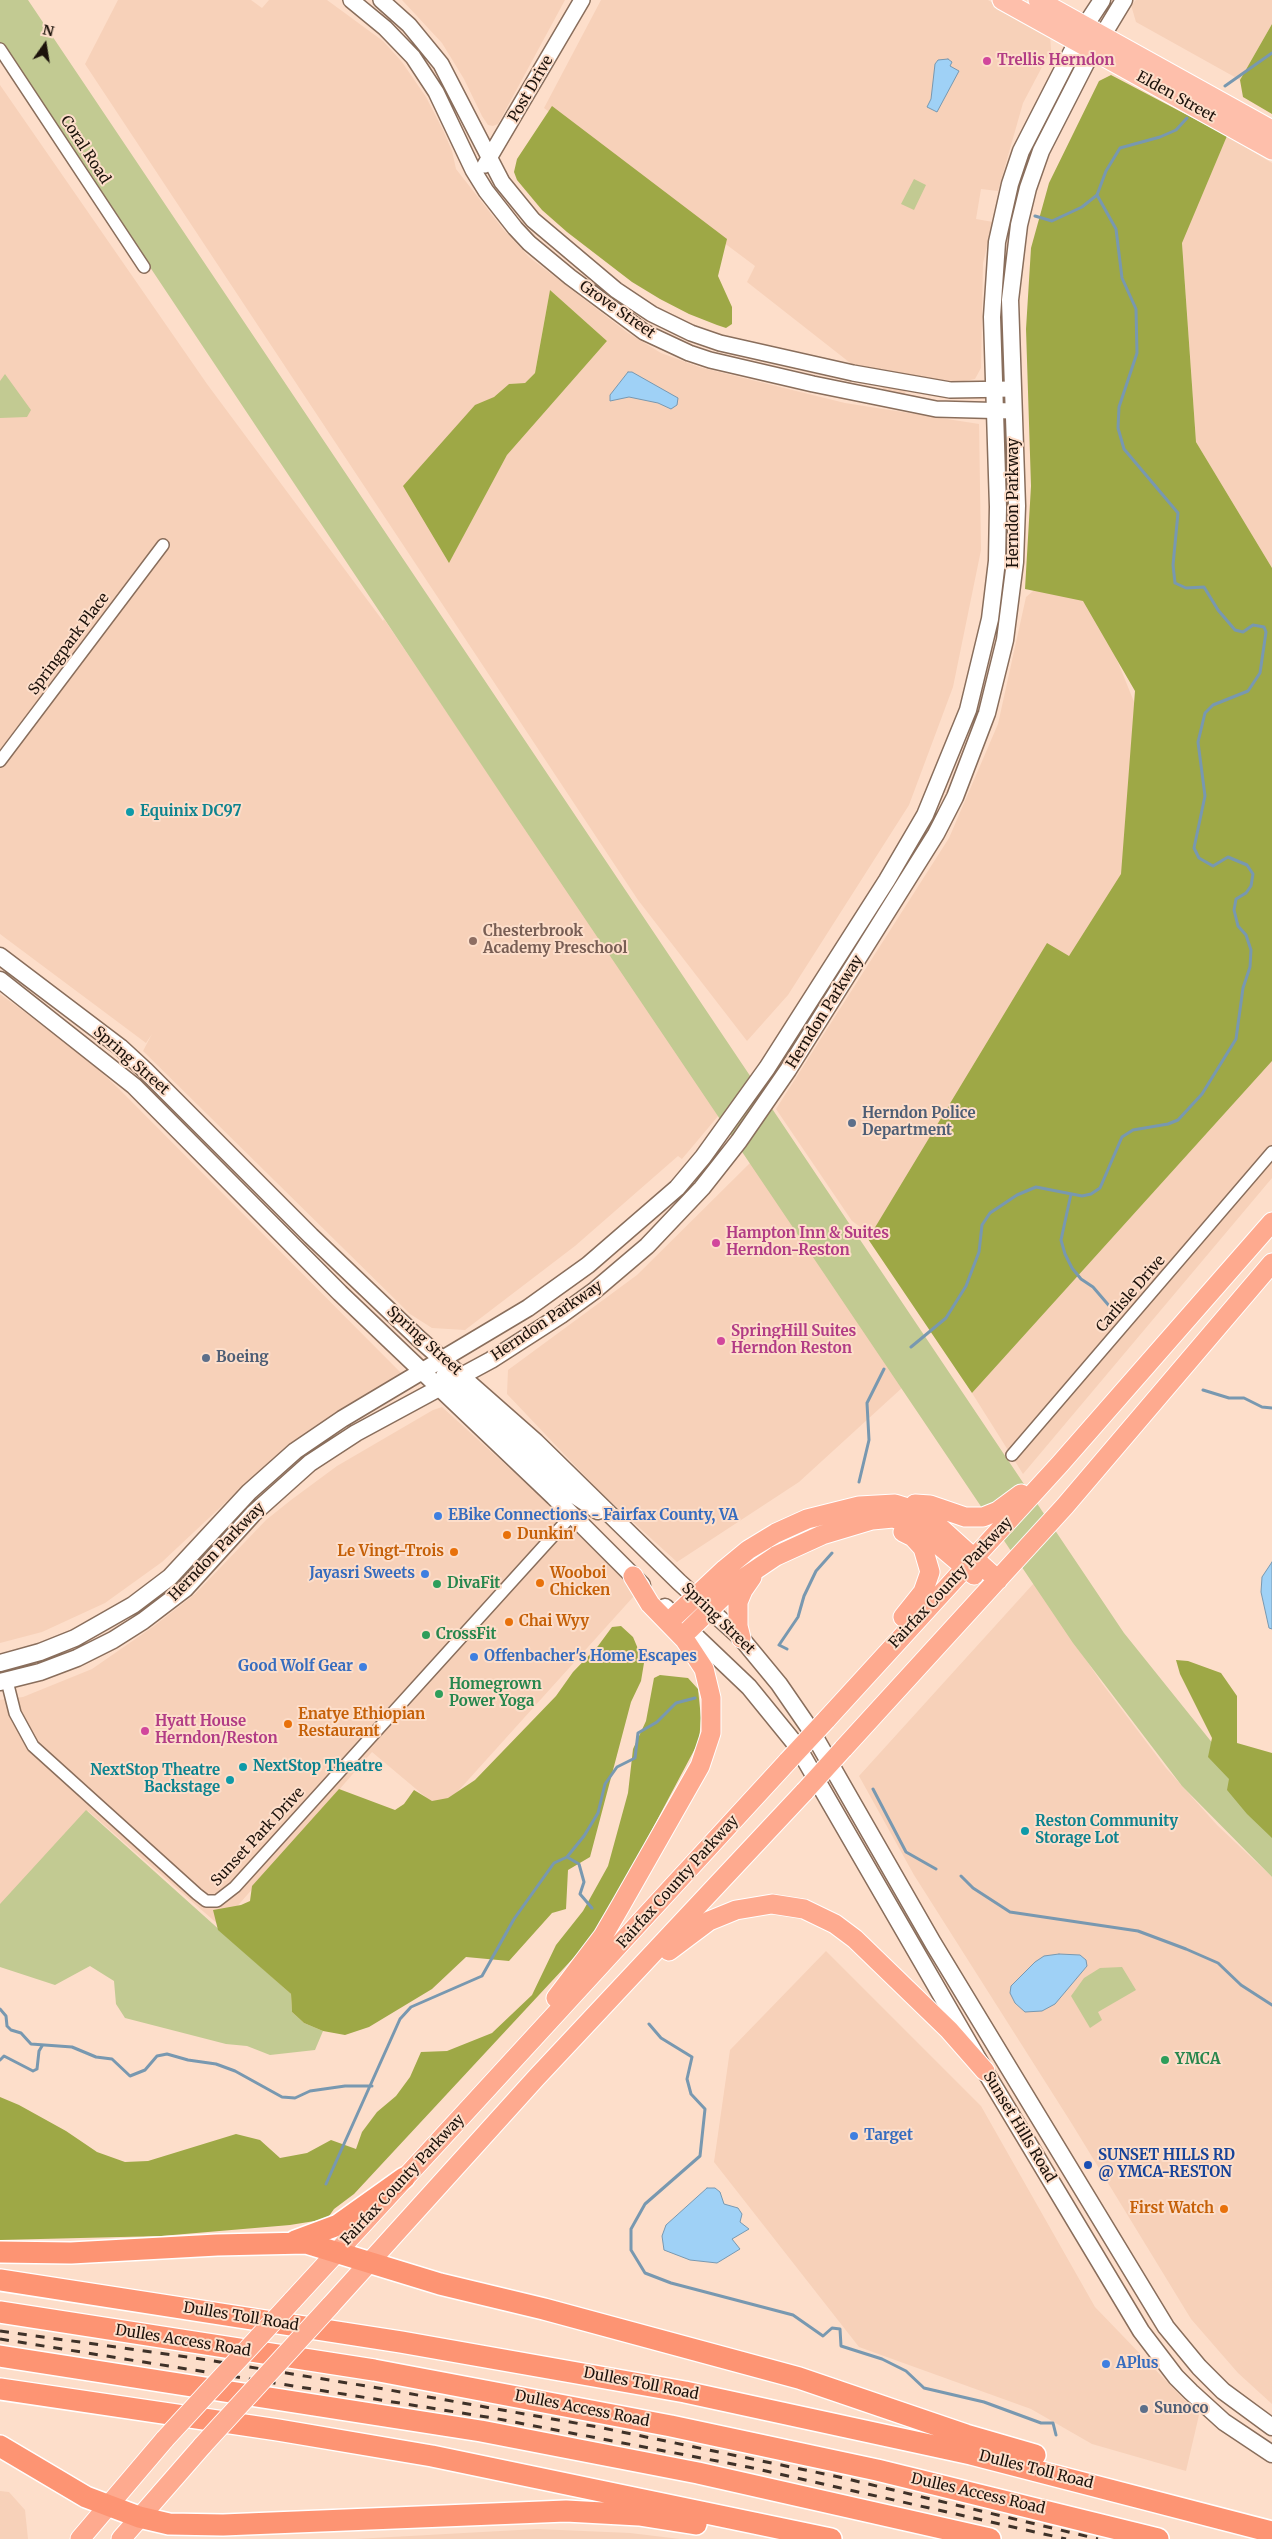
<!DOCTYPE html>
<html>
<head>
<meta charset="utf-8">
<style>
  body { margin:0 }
  #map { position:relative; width:1272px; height:2539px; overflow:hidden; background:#fddeca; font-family:Merriweather,serif }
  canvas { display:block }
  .north { position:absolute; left:20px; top:20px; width:50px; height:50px; -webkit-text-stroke:4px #fddeca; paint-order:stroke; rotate:13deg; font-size:14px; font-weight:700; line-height:20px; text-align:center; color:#1c120b }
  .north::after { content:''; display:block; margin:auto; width:18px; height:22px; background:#1c120b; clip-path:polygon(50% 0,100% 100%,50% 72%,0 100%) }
</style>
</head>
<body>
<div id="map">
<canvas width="1272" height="2539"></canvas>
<div class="north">N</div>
</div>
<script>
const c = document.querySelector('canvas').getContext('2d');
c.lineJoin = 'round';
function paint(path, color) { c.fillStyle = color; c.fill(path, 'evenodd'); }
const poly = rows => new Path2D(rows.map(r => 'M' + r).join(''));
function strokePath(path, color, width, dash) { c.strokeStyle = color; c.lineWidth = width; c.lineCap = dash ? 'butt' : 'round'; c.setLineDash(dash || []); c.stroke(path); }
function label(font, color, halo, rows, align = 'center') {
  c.font = font + ' Merriweather,serif'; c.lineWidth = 4; c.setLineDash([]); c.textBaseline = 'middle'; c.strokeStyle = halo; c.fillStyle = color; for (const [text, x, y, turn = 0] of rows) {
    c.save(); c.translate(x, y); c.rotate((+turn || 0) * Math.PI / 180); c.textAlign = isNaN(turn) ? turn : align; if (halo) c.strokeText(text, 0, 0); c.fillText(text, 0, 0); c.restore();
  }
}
const built = poly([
  [118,0,251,0,262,8,269,0,327,0,383,41,402,62,426,97,443,130,452,151,456,169,503,229,529,257,628,333,661,353,699,367,845,403,979,424,981,550,953,687,909,805,788,995,747,1041,638,900,85,64],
  [550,290,607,341,507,455,449,562,475,406,494,397,509,384,525,383,535,373],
  [402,0,565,0,498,124,493,126,488,125,482,116,464,79,442,43],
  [601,0,988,0,1050,35,1051,50,1023,103,998,191,981,189,976,219,993,222,983,263,981,368,975,379,948,384,912,379,900,402,747,282,755,266,544,108],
  [1136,0,1272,0,1272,24,1240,80,1136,22,1131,5],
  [0,85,207,384,383,621,384,619,719,1115,682,1159,678,1156,575,1246,465,1330,432,1328,410,1314,143,1051,152,1034,146,1043,0,934],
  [1227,136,1272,163,1272,568,1196,442,1182,241],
  [1075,556,1145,729,1123,884,892,1250,852,1221,776,1109,949,838,998,724,1026,597],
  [0,994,81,1053,119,1089,404,1376,334,1417,273,1458,162,1562,105,1603,42,1632,0,1643],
  [1272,1061,1272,1178,1023,1474,972,1393],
  [751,1162,903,1387,799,1482,677,1562,599,1491,507,1394,508,1370,637,1275],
  [442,1407,550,1505,628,1581,634,1596,441,1810,372,1752,220,1926,88,1811,0,1908,0,1700,23,1697,92,1669,154,1626,195,1594,266,1520,291,1500,337,1466,433,1410],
  [1034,1583,1101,1682,1166,1768,1217,1825,1272,1877,1272,2404,1238,2373,1191,2319,1072,2124,914,1875,859,1776],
  [826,1951,981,2106,1095,2307,1199,2415,1186,2471,1092,2444,1031,2409,859,2347,714,2162,730,2050],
  [0,2491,9,2492,25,2510,28,2539,0,2539],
  [537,2529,630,2533,680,2539,355,2539]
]);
const green = poly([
  [0,0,28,0,1124,1633,1230,1765,1272,1805,1272,1877,1182,1786,1073,1643,511,809,0,42],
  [914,179,926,185,914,210,901,204],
  [5,374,31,410,27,417,0,418,0,381],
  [86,1810,291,1994,292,2012,304,2023,323,2031,315,2050,270,2055,247,2046,226,2044,125,2018,116,2004,114,1981,90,1966,55,1985,0,1967,0,1904],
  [1122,1967,1136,1990,1098,2012,1102,2020,1090,2028,1071,1996,1084,1978,1100,1968]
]);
const forest = poly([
  [1272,24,1272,114,1243,97,1240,80],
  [1111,75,1227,136,1182,243,1196,442,1272,568,1272,1061,972,1393,868,1239,1047,943,1069,956,1121,874,1135,691,1083,601,1025,589,1031,486,1026,329,1031,248,1049,183,1099,81],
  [552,106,727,239,718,276,732,307,732,324,726,328,717,325,689,314,660,299,632,282,567,232,542,210,517,180,514,172,517,159],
  [550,290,607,341,507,455,449,563,403,486,475,405,494,397,509,384,525,383,535,373],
  [621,1626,633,1637,644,1663,641,1681,631,1702,590,1857,568,1870,566,1909,552,1913,509,1961,466,1957,432,1989,369,2027,345,2035,323,2031,304,2023,292,2012,291,1994,218,1930,213,1910,241,1905,250,1901,252,1886,339,1789,395,1810,404,1804,414,1790,432,1801,448,1798,475,1780,556,1696,573,1672,598,1646,612,1627],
  [1176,1660,1188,1661,1221,1673,1237,1696,1237,1743,1272,1753,1272,1838,1247,1814,1227,1790,1229,1779,1208,1757,1212,1738,1180,1674],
  [660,1675,688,1678,698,1689,701,1718,699,1741,638,1856,591,1939,354,2194,334,2209,327,2219,290,2225,161,2236,0,2240,0,2097,19,2105,66,2131,97,2152,125,2162,148,2161,236,2134,260,2140,280,2158,307,2153,331,2140,356,2149,362,2132,377,2112,396,2096,410,2077,421,2052,447,2051,492,2033,532,1995,556,1945,583,1911,608,1866,628,1793,633,1749,646,1721,654,1678]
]);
const water = poly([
  [948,59,952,62,950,66,959,71,937,112,927,107,931,99,935,64,938,60,948,59],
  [628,372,632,372,678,398,677,405,671,409,658,403,629,397,610,401,610,395,628,372],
  [1272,1562,1272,1629,1269,1628,1261,1592,1262,1577,1272,1562],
  [1059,1954,1080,1955,1086,1960,1087,1966,1055,2004,1042,2011,1025,2012,1015,2003,1010,1993,1011,1986,1035,1962,1044,1956,1059,1954],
  [707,2188,715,2188,720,2192,724,2204,738,2208,742,2214,740,2222,749,2229,732,2239,740,2249,717,2263,690,2260,664,2250,662,2236,666,2225,707,2188]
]);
const stream = poly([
  [1225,86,1272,53],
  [1035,216,1052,221,1082,207,1097,195],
  [1071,1194,1061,1240,1065,1254,1072,1268,1081,1279,1093,1287,1111,1308],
  [911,1347,946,1318,966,1286,979,1252,982,1225,990,1213,1017,1195,1036,1187,1082,1196,1091,1194,1100,1188,1122,1137,1133,1130,1168,1124,1178,1120,1202,1094,1236,1039,1243,988,1250,967,1251,950,1246,935,1238,926,1234,910,1236,899,1246,893,1251,886,1253,874,1247,865,1228,857,1213,866,1199,858,1194,848,1205,796,1198,742,1205,713,1213,705,1248,691,1260,673,1266,632,1264,627,1253,625,1243,632,1235,630,1218,610,1204,587,1186,588,1175,583,1173,565,1178,513,1124,449,1118,428,1119,407,1137,353,1136,309,1122,278,1116,229,1097,195,1106,171,1120,148,1160,137,1176,130,1187,118],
  [1203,1390,1229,1398,1244,1398,1262,1407,1272,1408],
  [859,1482,869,1440,867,1403,884,1369],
  [787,1649,779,1645,798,1617,804,1596,816,1571,832,1553],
  [873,1789,906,1852,936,1869],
  [567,1857,579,1864,584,1882,580,1894,592,1908],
  [961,1876,973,1888,1010,1912,1138,1931,1186,1949,1218,1963,1241,1985,1272,2005],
  [0,2009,6,2016,7,2026,11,2030,21,2033,31,2044,72,2047,96,2057,112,2059,130,2076,145,2070,157,2056,167,2054,188,2060,216,2064,235,2071,282,2097,295,2098,310,2091,345,2086,372,2086],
  [649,2024,661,2038,692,2057,687,2079,691,2094,705,2109,700,2156,645,2204,631,2229,631,2250,645,2273,671,2283,793,2315,823,2336,832,2328,840,2329,841,2346,882,2359,906,2371,924,2388,984,2402,1041,2423,1053,2423,1056,2435],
  [0,2060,4,2056,33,2071,37,2069,39,2051,42,2046],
  [326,2184,400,2019,411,2007,482,1976,514,1919,554,1863,567,1857,584,1836,598,1813,605,1784,617,1767,635,1758,638,1733,657,1722,676,1703,695,1698]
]);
const minor = poly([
  [0,49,144,267],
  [0,761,163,545],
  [1012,1455,1272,1152],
  [7,1681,15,1713,33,1746,197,1894,206,1901,217,1901,235,1887,572,1515]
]);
const tertiary = poly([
  [351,0,385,28,413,57,436,92,473,170,486,191,515,228,529,243,570,277,644,332,689,353,710,360,813,384,936,409,1013,411],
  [381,0,409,25,441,64,502,182,533,220,616,290,652,314,691,333,720,343,853,373,950,390,1013,389],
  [485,165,582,0]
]);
const secondary = poly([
  [0,956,120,1047,146,1071,311,1236,418,1338,536,1442,679,1582,741,1638,779,1684,812,1732,933,1943,1166,2327,1199,2367,1223,2391,1272,2427],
  [0,980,134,1086,340,1293,554,1497,642,1585],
  [444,1376,568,1491,598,1511],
  [665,1607,749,1687,797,1746,985,2071,1141,2331,1176,2377,1191,2392,1224,2422,1272,2454],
  [0,1663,40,1652,75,1638,133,1605,170,1577,249,1492,295,1451,342,1419,528,1308,588,1265,677,1188,703,1157,767,1068,887,880,925,815,968,710,990,619,997,561,998,507,992,317,997,242,1010,184,1021,151,1085,26,1102,0],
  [0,1682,40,1672,77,1658,113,1640,143,1621,185,1589,253,1514,310,1463,356,1433,491,1360,561,1315,594,1291,647,1246,702,1188,739,1141,788,1070,936,834,955,797,987,713,1005,640,1015,562,1017,506,1010,300,1019,225,1028,188,1041,151,1086,63,1124,0]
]);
const primary = poly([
  [1002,0,1272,150],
  [1038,0,1272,130]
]);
const trunk = poly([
  [915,1504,930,1505,965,1517,983,1517,998,1511,1021,1494],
  [903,1532,913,1537,923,1548,930,1572,923,1592,903,1617],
  [675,1616,725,1569,748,1550,776,1533,807,1519,859,1506,895,1504,924,1513,998,1580],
  [689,1630,739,1581,776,1556,822,1535,872,1520,893,1518,915,1525,974,1575],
  [741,1638,738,1626,738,1602,743,1590,752,1577],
  [826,1720,1060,1464,1272,1222],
  [843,1749,1065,1506,1272,1263],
  [669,1951,709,1921,736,1910,772,1904,804,1909,835,1924,855,1939,949,2030,985,2071],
  [556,1998,603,1936,621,1905,700,1766,711,1733,711,1698,704,1669,685,1640,650,1604,633,1576],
  [292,2301,788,1761],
  [330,2306,536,2078,805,1791],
  [80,2539,165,2439],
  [121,2539,203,2445]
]);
const motorway = poly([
  [295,2241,338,2225,404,2178],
  [0,2252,71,2253,217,2245,306,2243,440,2284,544,2309,799,2378,966,2435,1035,2455],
  [0,2280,401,2342,685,2392,971,2454,1272,2532],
  [0,2312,374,2370,671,2426,877,2470,1158,2539],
  [0,2356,481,2431,698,2473,990,2539],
  [0,2389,278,2430,432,2456,831,2539],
  [0,2446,86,2497,139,2517,169,2524,223,2525,566,2511,639,2515,696,2524]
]);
const rail = poly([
  [0,2331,195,2358,378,2388,598,2427,839,2477,1098,2539],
  [0,2339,493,2418,748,2467,1066,2539]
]);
const trunkBridge = poly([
  [788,1761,826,1720],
  [805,1791,843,1749],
  [165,2439,292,2301],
  [203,2445,330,2306]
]);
const markers = [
  [987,61,5,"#d1479c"],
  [130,812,5,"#0f9aa8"],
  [473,941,5,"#8d6e63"],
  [852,1123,5,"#5c6f8a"],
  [716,1243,5,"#d1479c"],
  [721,1341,5,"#d1479c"],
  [206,1358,5,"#5c6f8a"],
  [438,1516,5,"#3f7fe0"],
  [507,1535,5,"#e8710a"],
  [454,1552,5,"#e8710a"],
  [425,1574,5,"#3f7fe0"],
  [540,1583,5,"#e8710a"],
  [437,1584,5,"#2e9e5b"],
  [509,1622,5,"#e8710a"],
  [426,1635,5,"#2e9e5b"],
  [474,1657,5,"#3f7fe0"],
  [363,1667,5,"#3f7fe0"],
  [439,1694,5,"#2e9e5b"],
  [288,1724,5,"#e8710a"],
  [145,1731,5,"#d1479c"],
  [243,1767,5,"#0f9aa8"],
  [230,1780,5,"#0f9aa8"],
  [1025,1831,5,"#0f9aa8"],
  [1165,2060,5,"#2e9e5b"],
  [854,2136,5,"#3f7fe0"],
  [1088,2165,5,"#1a4fb4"],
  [1224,2209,5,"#e8710a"],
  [1106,2364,5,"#3f7fe0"],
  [1144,2409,5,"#5c6f8a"]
];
const hotelNames = [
  ["Trellis Herndon",997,61],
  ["Hampton Inn & Suites",726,1234],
  ["Herndon-Reston",726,1251],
  ["SpringHill Suites",731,1332],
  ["Herndon Reston",731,1349],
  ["Hyatt House",155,1722],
  ["Herndon/Reston",155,1739]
];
const streetNames = [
  ["Post Drive",531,89,-60],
  ["Elden Street",1176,97,29],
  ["Coral Road",85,150,57],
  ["Grove Street",617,310,35],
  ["Herndon Parkway",1014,503,-90],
  ["Springpark Place",69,644,-53],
  ["Herndon Parkway",825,1012,-58],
  ["Spring Street",131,1061,41],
  ["Carlisle Drive",1131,1294,-49],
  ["Herndon Parkway",547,1321,-34],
  ["Spring Street",424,1341,42],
  ["Herndon Parkway",217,1552,-46],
  ["Fairfax County Parkway",951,1583,-47],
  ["Spring Street",718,1619,44],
  ["Sunset Park Drive",258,1837,-47],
  ["Fairfax County Parkway",678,1882,-48],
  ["Sunset Hills Road",1019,2127,59],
  ["Fairfax County Parkway",403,2180,-47],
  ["Dulles Toll Road",241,2317,9],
  ["Dulles Access Road",183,2341,9],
  ["Dulles Toll Road",641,2384,11],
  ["Dulles Access Road",582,2409,11],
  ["Dulles Toll Road",1036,2470,14],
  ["Dulles Access Road",978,2494,13]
];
const cultureNames = [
  ["Equinix DC97",140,812],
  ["NextStop Theatre",253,1767],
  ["NextStop Theatre",220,1771,"right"],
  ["Backstage",220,1788,"right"],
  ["Reston Community",1035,1822],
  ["Storage Lot",1035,1839]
];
const educationNames = [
  ["Chesterbrook",483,932],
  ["Academy Preschool",483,949]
];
const serviceNames = [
  ["Herndon Police",862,1114],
  ["Department",862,1131],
  ["Boeing",216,1358],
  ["Sunoco",1154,2409]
];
const shopNames = [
  ["EBike Connections - Fairfax County, VA",448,1516],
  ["Jayasri Sweets",415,1574,"right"],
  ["Offenbacher's Home Escapes",484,1657],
  ["Good Wolf Gear",353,1667,"right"],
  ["Target",864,2136],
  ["APlus",1116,2364]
];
const foodNames = [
  ["Dunkin'",517,1535],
  ["Le Vingt-Trois",444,1552,"right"],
  ["Wooboi",550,1574],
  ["Chicken",550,1591],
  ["Chai Wyy",519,1622],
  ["Enatye Ethiopian",298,1715],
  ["Restaurant",298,1732],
  ["First Watch",1214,2209,"right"]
];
const leisureNames = [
  ["DivaFit",447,1584],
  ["CrossFit",436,1635],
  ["Homegrown",449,1685],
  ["Power Yoga",449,1702],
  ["YMCA",1175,2060]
];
const transitNames = [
  ["SUNSET HILLS RD",1098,2156],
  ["@ YMCA-RESTON",1098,2173]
];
paint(built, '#f7d1b9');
paint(green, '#c2ca92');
paint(forest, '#9ea846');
paint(water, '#9fd1f6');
strokePath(water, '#7898b0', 1);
strokePath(stream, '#7898b0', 3);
strokePath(minor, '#896e5c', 14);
strokePath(tertiary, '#896e5c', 18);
strokePath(secondary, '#896e5c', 19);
strokePath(primary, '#fff', 21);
strokePath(trunk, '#fff', 21);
strokePath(motorway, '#fff', 24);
strokePath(minor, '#fff', 11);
strokePath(tertiary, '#fff', 15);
strokePath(secondary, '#fff', 16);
strokePath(primary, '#febfab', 19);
strokePath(trunk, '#feaa8f', 19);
strokePath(motorway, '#fd9473', 21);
strokePath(rail, '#3f3229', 3, [9, 9]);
strokePath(trunkBridge, '#fff', 21, []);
strokePath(trunkBridge, '#feaa8f', 19);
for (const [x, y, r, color] of markers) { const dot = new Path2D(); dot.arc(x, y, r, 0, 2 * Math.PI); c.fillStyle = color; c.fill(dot); strokePath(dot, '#fddeca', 2); }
label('bold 15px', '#b23c85', '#fddeca', hotelNames, 'left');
label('15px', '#1c120b', '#fddeca', streetNames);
label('bold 15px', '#0d838f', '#fddeca', cultureNames, 'left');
label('bold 15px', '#785e54', '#fddeca', educationNames, 'left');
label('bold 15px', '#4e5e75', '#fddeca', serviceNames, 'left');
label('bold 15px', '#366cbe', '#fddeca', shopNames, 'left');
label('bold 15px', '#c56008', '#fddeca', foodNames, 'left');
label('bold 15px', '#27864d', '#fddeca', leisureNames, 'left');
label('bold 15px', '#164399', '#fddeca', transitNames, 'left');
</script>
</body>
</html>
